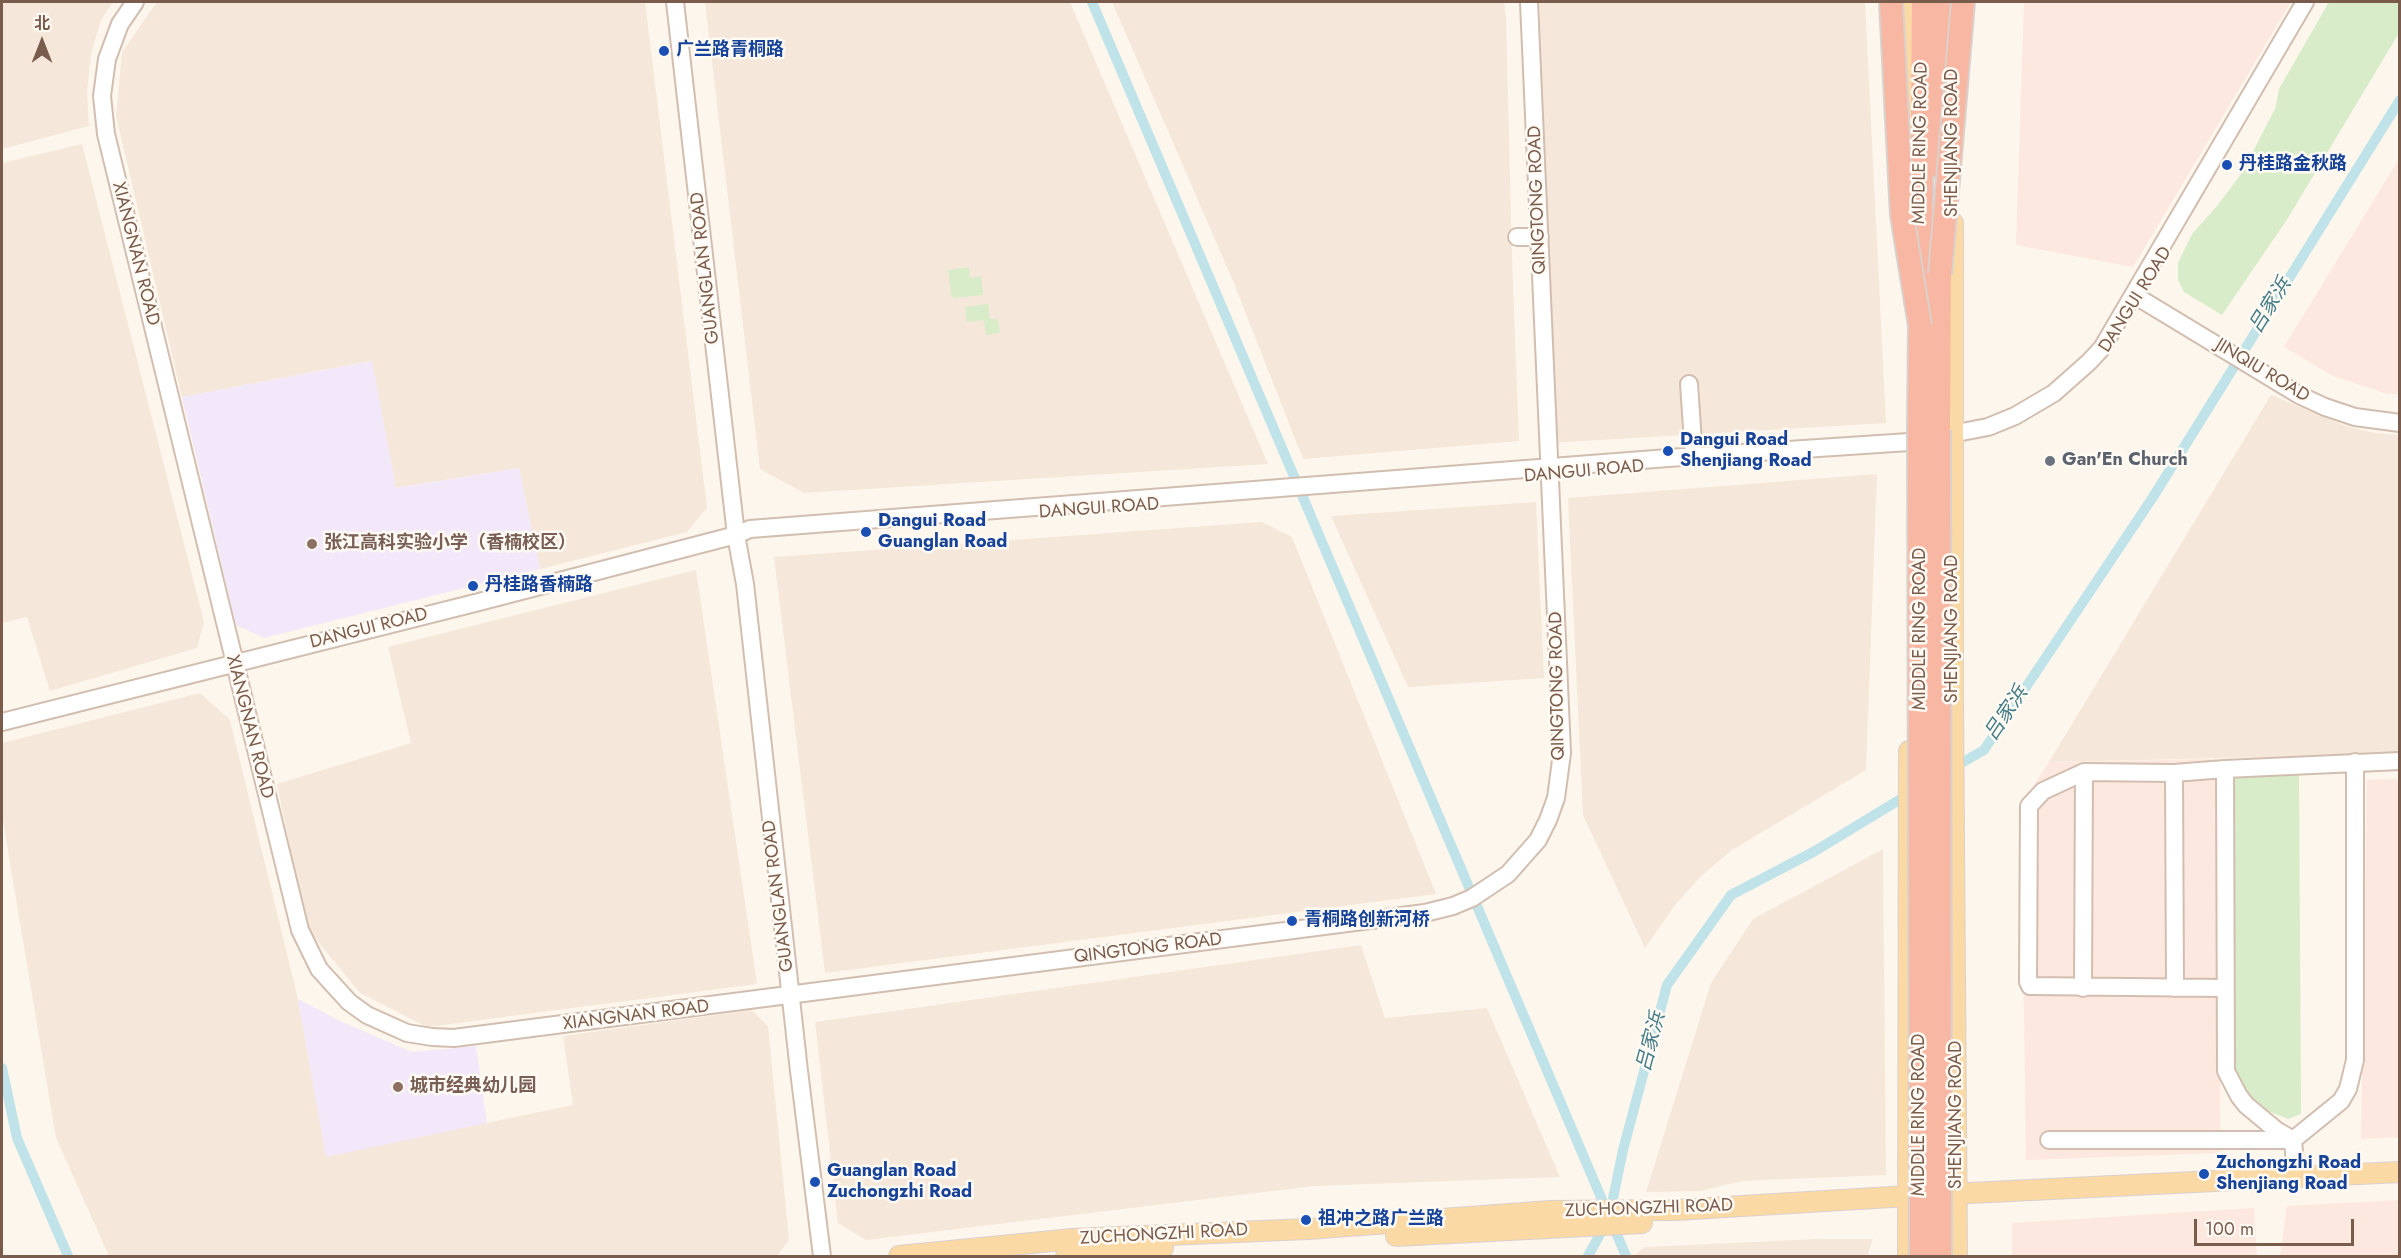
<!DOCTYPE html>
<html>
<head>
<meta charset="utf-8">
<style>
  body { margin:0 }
  #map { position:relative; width:2401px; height:1258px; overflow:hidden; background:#fdf6ec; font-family:Jost,"Noto Sans SC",sans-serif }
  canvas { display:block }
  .frame { position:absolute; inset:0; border:3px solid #7a5c4d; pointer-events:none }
  .north { position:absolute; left:12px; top:12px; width:60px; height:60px; -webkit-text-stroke:4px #fffaf3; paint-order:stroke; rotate:0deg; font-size:16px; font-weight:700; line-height:24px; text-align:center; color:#7a5c4d }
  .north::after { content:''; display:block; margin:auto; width:21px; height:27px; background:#7a5c4d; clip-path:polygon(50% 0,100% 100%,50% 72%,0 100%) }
  .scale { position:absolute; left:2194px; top:1219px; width:160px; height:27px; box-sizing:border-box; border:3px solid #7a5c4d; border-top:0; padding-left:8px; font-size:18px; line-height:21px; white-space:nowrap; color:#7a5c4d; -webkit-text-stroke:4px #fffaf3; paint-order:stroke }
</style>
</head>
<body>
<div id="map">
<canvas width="2401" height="1258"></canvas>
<div class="frame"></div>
<div class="north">北</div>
<div class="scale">100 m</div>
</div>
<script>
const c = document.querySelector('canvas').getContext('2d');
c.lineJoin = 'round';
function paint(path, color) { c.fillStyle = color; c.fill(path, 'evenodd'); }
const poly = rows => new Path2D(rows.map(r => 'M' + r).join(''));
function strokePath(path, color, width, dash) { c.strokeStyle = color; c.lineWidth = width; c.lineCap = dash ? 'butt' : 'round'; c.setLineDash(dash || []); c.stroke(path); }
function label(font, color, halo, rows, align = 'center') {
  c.font = font + ' Jost,"Noto Sans SC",sans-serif'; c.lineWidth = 5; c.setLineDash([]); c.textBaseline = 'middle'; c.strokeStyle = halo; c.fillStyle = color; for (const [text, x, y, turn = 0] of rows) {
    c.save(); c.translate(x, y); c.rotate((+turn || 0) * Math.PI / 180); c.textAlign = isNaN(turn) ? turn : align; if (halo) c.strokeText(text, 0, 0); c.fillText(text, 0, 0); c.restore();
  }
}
const residential = poly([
  [2,2,113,2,101,20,91,54,87,92,89,126,2,149],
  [157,2,645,2,707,508,687,532,540,569,519,468,396,488,371,361,182,397,116,116,122,52],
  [705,2,1070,2,1268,464,804,493,760,469],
  [1112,2,1504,2,1506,17,1512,258,1519,441,1303,459,1233,281],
  [1539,2,1865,2,1886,423,1549,443],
  [82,144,204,622,197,648,50,691,27,617,2,623,2,163],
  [2271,395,2346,426,2375,433,2399,435,2399,754,2049,762],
  [1877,474,1866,770,1732,850,1702,875,1675,905,1645,948,1583,815,1568,498],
  [1536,502,1544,678,1408,687,1331,516],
  [1262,522,1292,537,1436,894,825,973,774,557],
  [696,570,757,984,427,1027,360,993,306,927,277,784,411,743,388,647],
  [200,693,230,720,298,999,326,1156,573,1105,563,1036,752,1010,768,1026,789,1240,777,1256,109,1256,56,1138,2,815,2,743],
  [1883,849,1886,1175,1742,1181,1700,1191,1646,1192,1711,983,1753,919],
  [1361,945,1385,1018,1487,1008,1560,1177,1314,1186,866,1240,838,1223,815,1022],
  [1819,1239,1873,1239,1867,1256,1633,1256,1645,1247]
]);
const commercial = poly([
  [2024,2,2291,2,2133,267,2016,245],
  [2399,159,2400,394,2387,394,2333,376,2284,347],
  [2217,759,2221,997,2220,1153,2026,1160,2021,805,2049,762],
  [2399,779,2399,1137,2361,1139,2367,780],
  [2399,1200,2399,1256,2280,1256,2287,1206],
  [2254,1208,2257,1256,2012,1256,2012,1223]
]);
const education = poly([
  [372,361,396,488,519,468,540,569,264,638,236,625,182,397],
  [298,999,342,1022,412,1052,476,1046,487,1123,326,1157]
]);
const green = poly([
  [2329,2,2399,2,2399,33,2288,218,2222,315,2184,292,2178,280,2178,263,2192,234,2217,206,2241,174,2275,109,2279,89],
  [969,267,970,278,981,276,983,295,954,298,951,295,948,270],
  [988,304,990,319,998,319,1000,333,986,335,984,320,967,322,965,307],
  [2299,770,2301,1114,2288,1119,2263,1109,2252,1100,2241,1085,2233,1063,2231,774]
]);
const canal = poly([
  [1092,2,1626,1256],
  [1951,769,1984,750,2153,497,2400,100],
  [2,1068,17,1138,68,1256],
  [1588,1256,1609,1218,1623,1150,1667,985,1731,895,1815,851,1909,794]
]);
const minor = poly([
  [135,2,120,24,107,59,102,96,106,134,300,930,319,969,349,1002,367,1015,407,1033,432,1037,454,1038,1425,913,1453,906,1472,898,1508,874,1538,840,1548,820,1556,798,1562,753,1529,2],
  [675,2,736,535,745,584,799,1071,822,1256],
  [1517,237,1540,237],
  [2134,295,2299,395,2325,407,2355,417,2400,423],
  [1689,384,1694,457],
  [2,722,479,602,736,535,750,529,1668,458,1909,442,1988,427,2015,416,2054,393,2089,362,2102,348,2305,2],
  [2225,769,2400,761],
  [2174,773,2175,988],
  [2083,988,2084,772],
  [2225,988,2030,986,2028,982,2029,806,2043,791,2084,772,2174,773,2225,769,2226,1071,2239,1096,2246,1105,2276,1130,2293,1140],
  [2049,1140,2293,1140,2341,1101,2348,1089,2355,1060,2355,762],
  [2293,1140,2296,1177]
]);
const major = poly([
  [1910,170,1910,2],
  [1953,223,1953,702,1957,1256],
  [1396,1236,1642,1223],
  [899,1256,1073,1239,1308,1229,1550,1211,1676,1210,1908,1196,2400,1172],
  [1066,1256,1163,1248],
  [1908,1256,1909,751]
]);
const highway = poly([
  [1940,2,1940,167],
  [1919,430,1923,2],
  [1939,430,1940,254]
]);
const highwayBridge = poly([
  [1891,2,1902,215,1920,326],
  [1940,274,1963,2],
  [1919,430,1921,1256],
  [1939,430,1940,1256]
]);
const markers = [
  [664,51,6,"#1a4fb4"],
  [2227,165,6,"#1a4fb4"],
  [1668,451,6,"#1a4fb4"],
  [2050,461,6,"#6b7280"],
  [866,532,6,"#1a4fb4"],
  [312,544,6,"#8d6e63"],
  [473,586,6,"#1a4fb4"],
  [1292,921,6,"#1a4fb4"],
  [398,1087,6,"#8d6e63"],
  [2204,1174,6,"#1a4fb4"],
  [815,1182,6,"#1a4fb4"],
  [1306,1220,6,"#1a4fb4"]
];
const transitNames = [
  ["广兰路青桐路",676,51],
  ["丹桂路金秋路",2239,165],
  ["Dangui Road",1680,441],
  ["Shenjiang Road",1680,462],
  ["Dangui Road",878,522],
  ["Guanglan Road",878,543],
  ["丹桂路香楠路",485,586],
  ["青桐路创新河桥",1304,921],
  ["Zuchongzhi Road",2216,1164],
  ["Shenjiang Road",2216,1185],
  ["Guanglan Road",827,1172],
  ["Zuchongzhi Road",827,1193],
  ["祖冲之路广兰路",1318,1220]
];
const streetNames = [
  ["MIDDLE RING ROAD",1921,143,-89],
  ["SHENJIANG ROAD",1953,143,-90],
  ["QINGTONG ROAD",1538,200,-92],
  ["XIANGNAN ROAD",135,254,76],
  ["GUANGLAN ROAD",706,268,-96],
  ["DANGUI ROAD",2136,300,-58],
  ["JINQIU ROAD",2262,371,31],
  ["DANGUI ROAD",1584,472,-5],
  ["DANGUI ROAD",1099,509,-4],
  ["DANGUI ROAD",369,629,-14],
  ["MIDDLE RING ROAD",1921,629,-90],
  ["SHENJIANG ROAD",1953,629,-90],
  ["QINGTONG ROAD",1558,686,-91],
  ["XIANGNAN ROAD",249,727,76],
  ["GUANGLAN ROAD",779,896,-97],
  ["QINGTONG ROAD",1148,949,-7],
  ["XIANGNAN ROAD",636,1016,-7],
  ["MIDDLE RING ROAD",1920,1115,-90],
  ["SHENJIANG ROAD",1957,1115,-90],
  ["ZUCHONGZHI ROAD",1649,1209,-2],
  ["ZUCHONGZHI ROAD",1164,1235,-3]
];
const worshipNames = [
  ["Gan'En Church",2062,461]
];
const educationNames = [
  ["张江高科实验小学（香楠校区）",324,544],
  ["城市经典幼儿园",410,1087]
];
const waterNames = [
  ["吕家浜",2271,306,-58],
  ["吕家浜",2007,714,-56],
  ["吕家浜",1652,1042,-75]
];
paint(residential, '#f5e8da');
paint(commercial, '#fde8e0');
paint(education, '#f3e8fa');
paint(green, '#d8ecc9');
strokePath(canal, '#bfe3e8', 10);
strokePath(minor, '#d1beb0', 20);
strokePath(major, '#dad1cd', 22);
strokePath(highway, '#dad1cd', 26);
strokePath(minor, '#fff', 16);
strokePath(major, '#fbd9a5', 20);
strokePath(highway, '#f7b7a3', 22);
strokePath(highwayBridge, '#dad1cd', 26, []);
strokePath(highwayBridge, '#f7b7a3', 22);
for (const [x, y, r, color] of markers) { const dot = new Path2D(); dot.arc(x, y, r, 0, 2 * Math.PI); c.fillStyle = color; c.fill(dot); strokePath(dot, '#fffaf3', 2); }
label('bold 18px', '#164399', '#fffaf3', transitNames, 'left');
label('18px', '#7a5c4d', '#fffaf3', streetNames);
label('bold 18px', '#5b616d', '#fffaf3', worshipNames, 'left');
label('bold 18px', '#785e54', '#fffaf3', educationNames, 'left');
label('italic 20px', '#437c86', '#fffaf3', waterNames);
</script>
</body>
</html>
